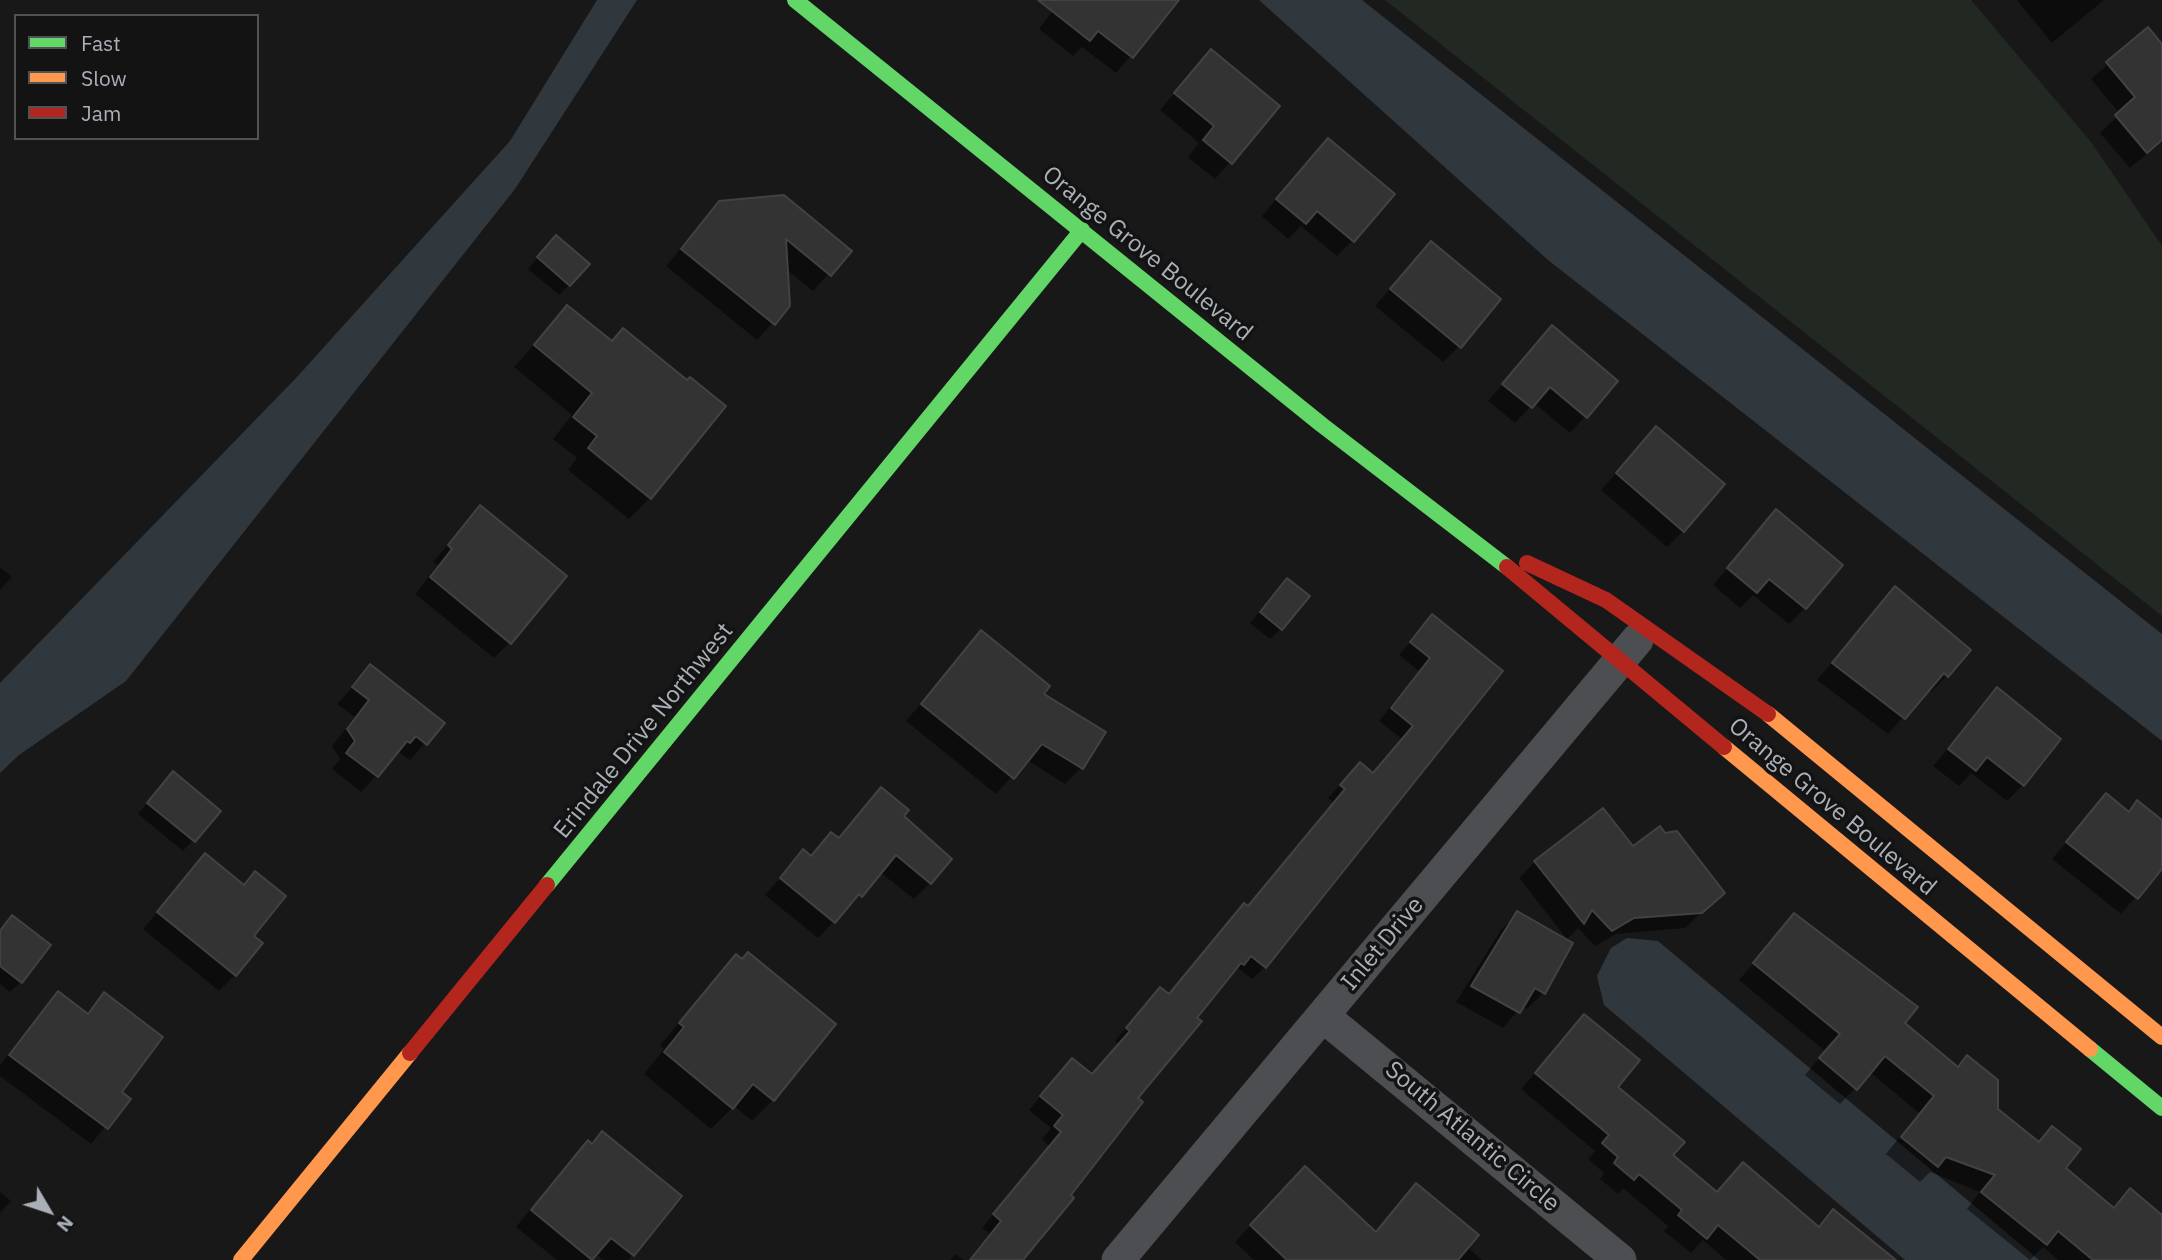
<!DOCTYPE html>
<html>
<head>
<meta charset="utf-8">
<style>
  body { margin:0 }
  #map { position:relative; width:2162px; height:1260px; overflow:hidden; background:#181819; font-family:"IBM Plex Sans",sans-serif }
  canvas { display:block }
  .legend { position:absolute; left:14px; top:14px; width:245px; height:126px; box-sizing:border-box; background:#131314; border:2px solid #505256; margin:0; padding:9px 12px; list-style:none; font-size:21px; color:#abb0b8 }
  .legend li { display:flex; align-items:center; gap:14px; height:35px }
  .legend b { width:35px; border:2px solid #505256 }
  .north { position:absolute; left:14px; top:1176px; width:70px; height:70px; -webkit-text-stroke:5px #131314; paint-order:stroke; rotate:129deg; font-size:19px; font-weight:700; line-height:28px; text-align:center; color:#abb0b8 }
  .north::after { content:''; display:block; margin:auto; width:24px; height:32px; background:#abb0b8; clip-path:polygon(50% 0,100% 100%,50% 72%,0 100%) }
</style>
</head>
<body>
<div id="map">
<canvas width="2162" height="1260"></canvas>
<ul class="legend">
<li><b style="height:9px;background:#63d668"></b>Fast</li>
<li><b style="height:9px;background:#ff974d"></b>Slow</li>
<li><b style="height:9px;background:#b3261e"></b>Jam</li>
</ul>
<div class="north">N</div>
</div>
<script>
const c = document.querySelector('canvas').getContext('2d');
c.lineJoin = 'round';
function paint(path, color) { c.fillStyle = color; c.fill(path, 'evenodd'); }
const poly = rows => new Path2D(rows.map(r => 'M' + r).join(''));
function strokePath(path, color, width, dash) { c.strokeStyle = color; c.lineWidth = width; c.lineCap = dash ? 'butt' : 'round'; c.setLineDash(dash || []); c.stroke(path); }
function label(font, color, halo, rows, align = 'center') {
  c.font = font + ' "IBM Plex Sans",sans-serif'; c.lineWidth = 7; c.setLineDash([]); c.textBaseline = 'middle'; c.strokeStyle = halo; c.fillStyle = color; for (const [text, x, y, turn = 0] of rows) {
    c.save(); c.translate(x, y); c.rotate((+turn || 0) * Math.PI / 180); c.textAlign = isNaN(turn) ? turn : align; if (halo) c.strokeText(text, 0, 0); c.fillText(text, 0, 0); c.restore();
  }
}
const green = poly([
  [1385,0,1971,0,2091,142,2162,246,2162,616]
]);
const water = poly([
  [597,0,637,0,515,189,126,681,19,755,0,773,0,683,296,378,510,141],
  [1259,0,1362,0,2162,634,2162,741,1548,260],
  [1627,938,1658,941,2039,1260,1905,1260,1604,1005,1597,976,1611,948]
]);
const shadow = poly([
  [1061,0,1157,0,1169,10,1116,73,1082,47,1073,56,1039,29],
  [2017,0,2104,0,2052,43],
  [2148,29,2162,46,2162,141,2130,168,2100,133,2120,114,2091,79],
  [1211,51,1278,107,1215,179,1188,157,1199,143,1160,110],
  [1313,156,1353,240,1337,256,1301,226,1288,239,1262,216],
  [720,203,850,251,813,291,786,269,789,305,757,340,666,266],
  [1431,243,1459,346,1443,362,1375,306],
  [545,248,569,285,559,295,528,269],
  [567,307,650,498,629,519,568,470,577,458,553,439,572,415,514,367],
  [1552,327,1616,382,1570,433,1534,403,1515,423,1488,401],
  [1656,428,1683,531,1667,547,1601,490],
  [480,507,510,642,494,658,415,594,438,565,433,562],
  [1776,512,1805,608,1789,624,1753,595,1740,608,1713,585],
  [0,567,12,577,0,590],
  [1287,580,1281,629,1270,639,1250,623],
  [1895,589,1947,676,1931,692,1928,689,1888,734,1817,680],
  [1432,617,1501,672,1265,967,1252,979,1238,968,1229,976,1020,1260,969,1260,990,1234,982,1228,1049,1146,1042,1139,1051,1128,1029,1110,1059,1073,1072,1060,1091,1076,1119,1045,1115,1041,1147,1002,1160,989,1168,996,1231,918,1244,905,1247,908,1333,802,1328,798,1347,777,1360,764,1372,774,1402,739,1379,721,1419,671,1399,655],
  [981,633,1041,694,1104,732,1081,768,1065,784,1027,760,996,794,906,721],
  [370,667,442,723,410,760,399,752,361,792,332,769,340,759,332,746,355,717,337,704],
  [1997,690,2023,785,2007,801,1971,773,1959,786,1933,766],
  [163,784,219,811,183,851,138,814],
  [881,789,901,816,930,883,914,899,880,872,818,938,765,895,803,852,809,857,831,834,837,839],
  [2106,795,2127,813,2137,803,2162,842,2162,866,2121,914,2052,859],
  [1633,849,1723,893,1685,928,1616,934,1595,946,1578,928,1567,939,1519,878,1535,862],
  [205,856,242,886,255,873,235,975,219,991,143,929],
  [1517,914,1571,944,1543,993,1527,1009,1522,1006,1503,1028,1456,1002,1501,930],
  [1795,915,1903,1023,1956,1068,1967,1057,1996,1110,2037,1143,2052,1128,2063,1169,2113,1209,2131,1191,2162,1221,2162,1260,2058,1260,2043,1247,2030,1260,1967,1209,1980,1192,1930,1172,1920,1182,1886,1154,1919,1113,1870,1072,1840,1104,1805,1075,1825,1051,1739,980],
  [12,918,21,982,10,992,0,984,0,930],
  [736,956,773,1100,752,1121,734,1106,711,1129,644,1074,664,1049,660,1045],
  [58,993,86,1014,104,995,120,1093,128,1099,91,1144,0,1076,0,1065],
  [1584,1016,1616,1087,1671,1155,1716,1194,1818,1227,1834,1211,1893,1260,1726,1260,1703,1240,1691,1253,1664,1231,1668,1226,1623,1188,1618,1194,1600,1179,1604,1173,1588,1159,1595,1151,1521,1089],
  [603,1133,680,1197,628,1260,603,1260,596,1254,591,1260,557,1260,516,1227,572,1158],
  [1289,1185,1374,1233,1416,1185,1467,1247,1482,1260,1254,1260,1235,1242],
  [0,1192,11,1201,0,1213],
  [956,1254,964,1260,950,1260]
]);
const building = poly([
  [1038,0,1179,0,1133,58,1098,31,1090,41,1038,0],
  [2148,27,2162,44,2162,140,2147,153,2115,115,2135,97,2106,62,2148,27],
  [1211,49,1280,106,1232,164,1203,140,1214,126,1174,93,1211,49],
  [1328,138,1395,194,1354,242,1317,211,1306,224,1276,199,1328,138],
  [784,195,852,251,831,276,786,239,790,306,775,325,681,249,719,201,784,195],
  [556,235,590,264,570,286,537,257,556,235],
  [1431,241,1501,299,1461,348,1390,289,1431,241],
  [567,305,612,341,623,328,687,380,690,377,726,406,651,499,588,448,597,436,573,417,592,393,534,345,567,305],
  [1552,325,1618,381,1587,418,1550,387,1532,408,1502,384,1552,325],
  [1656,426,1725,484,1684,532,1616,473,1656,426],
  [480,505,567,576,511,644,430,577,452,549,448,545,480,505],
  [1776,509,1843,565,1806,609,1769,579,1757,593,1727,568,1776,509],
  [1287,578,1310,596,1282,630,1260,612,1287,578],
  [1895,586,1971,650,1948,677,1944,673,1905,719,1832,663,1895,586],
  [1432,614,1503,671,1266,968,1251,956,1244,965,1241,963,1197,1018,1202,1021,1138,1098,1143,1102,1071,1195,1074,1198,1023,1260,970,1260,1001,1221,993,1214,1061,1132,1054,1126,1063,1115,1040,1096,1072,1058,1092,1074,1130,1031,1126,1028,1160,987,1169,994,1244,903,1248,906,1345,789,1340,785,1360,762,1373,773,1413,726,1391,708,1430,658,1410,642,1432,614],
  [981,630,1050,686,1044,694,1106,732,1083,769,1042,744,1014,779,921,704,981,630],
  [370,664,445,723,427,745,416,736,410,743,407,741,378,777,346,753,355,741,347,729,369,700,352,687,370,664],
  [1997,687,2061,739,2024,786,1987,757,1976,771,1948,749,1997,687],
  [173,771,221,811,195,842,147,803,173,771],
  [881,787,909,810,904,816,952,859,931,884,896,855,862,897,859,894,835,923,780,878,803,849,811,856,831,832,839,838,881,787],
  [2106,793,2129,812,2137,800,2162,820,2162,869,2138,899,2066,842,2106,793],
  [1603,808,1633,846,1660,826,1665,833,1677,831,1725,893,1702,913,1634,918,1612,931,1592,910,1584,924,1534,861,1603,808],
  [205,853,244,885,255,871,286,896,254,936,263,943,236,976,157,912,205,853],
  [1517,911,1573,943,1545,994,1535,988,1520,1013,1471,986,1517,911],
  [1794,913,1918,1007,1905,1023,1958,1067,1967,1055,1998,1080,1998,1109,2039,1142,2052,1126,2081,1149,2066,1168,2114,1208,2130,1188,2162,1215,2162,1260,2093,1260,2058,1231,2047,1245,1981,1192,1995,1175,1946,1157,1938,1167,1901,1137,1934,1096,1885,1056,1857,1090,1819,1058,1840,1034,1753,963,1794,913],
  [12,915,51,945,22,983,0,966,0,931,12,915],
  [748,952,836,1024,774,1101,753,1084,733,1109,664,1052,684,1027,679,1023,736,954,742,959,748,952],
  [58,991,88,1014,104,992,163,1037,122,1092,131,1099,108,1129,9,1055,58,991],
  [1584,1014,1640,1060,1618,1087,1685,1142,1673,1155,1717,1192,1743,1162,1819,1227,1833,1209,1896,1260,1760,1260,1718,1225,1707,1239,1678,1215,1682,1210,1639,1174,1634,1180,1614,1163,1618,1157,1602,1143,1609,1135,1535,1073,1584,1014],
  [602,1131,682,1196,634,1256,611,1238,592,1260,531,1210,588,1140,592,1144,602,1131],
  [1305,1166,1376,1232,1416,1183,1479,1235,1458,1260,1287,1260,1250,1225,1305,1166]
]);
const street = poly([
  [1323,1016,1620,1260],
  [1118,1260,1637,640]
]);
const fast = poly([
  [795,0,1322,425,1507,567],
  [547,885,1082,230],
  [2090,1049,2162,1108]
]);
const slow = poly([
  [1768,714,2162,1037],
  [1724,747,2090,1049],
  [241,1260,410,1053]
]);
const jam = poly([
  [1527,563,1606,600,1768,714],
  [1507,567,1724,747],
  [410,1053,547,885]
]);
const streetNames = [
  ["Orange Grove Boulevard",1147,254,39],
  ["Erindale Drive Northwest",644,731,-51],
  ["Orange Grove Boulevard",1832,807,40],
  ["Inlet Drive",1383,944,-50],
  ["South Atlantic Circle",1472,1137,40]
];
paint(green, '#222923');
paint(water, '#30383d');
paint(shadow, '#0007');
paint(building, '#333334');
strokePath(building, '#414245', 2);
strokePath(street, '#4d4e51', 33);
strokePath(fast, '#63d668', 16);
strokePath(slow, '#ff974d', 16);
strokePath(jam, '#b3261e', 16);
label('24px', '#abb0b8', '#131314', streetNames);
</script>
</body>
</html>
